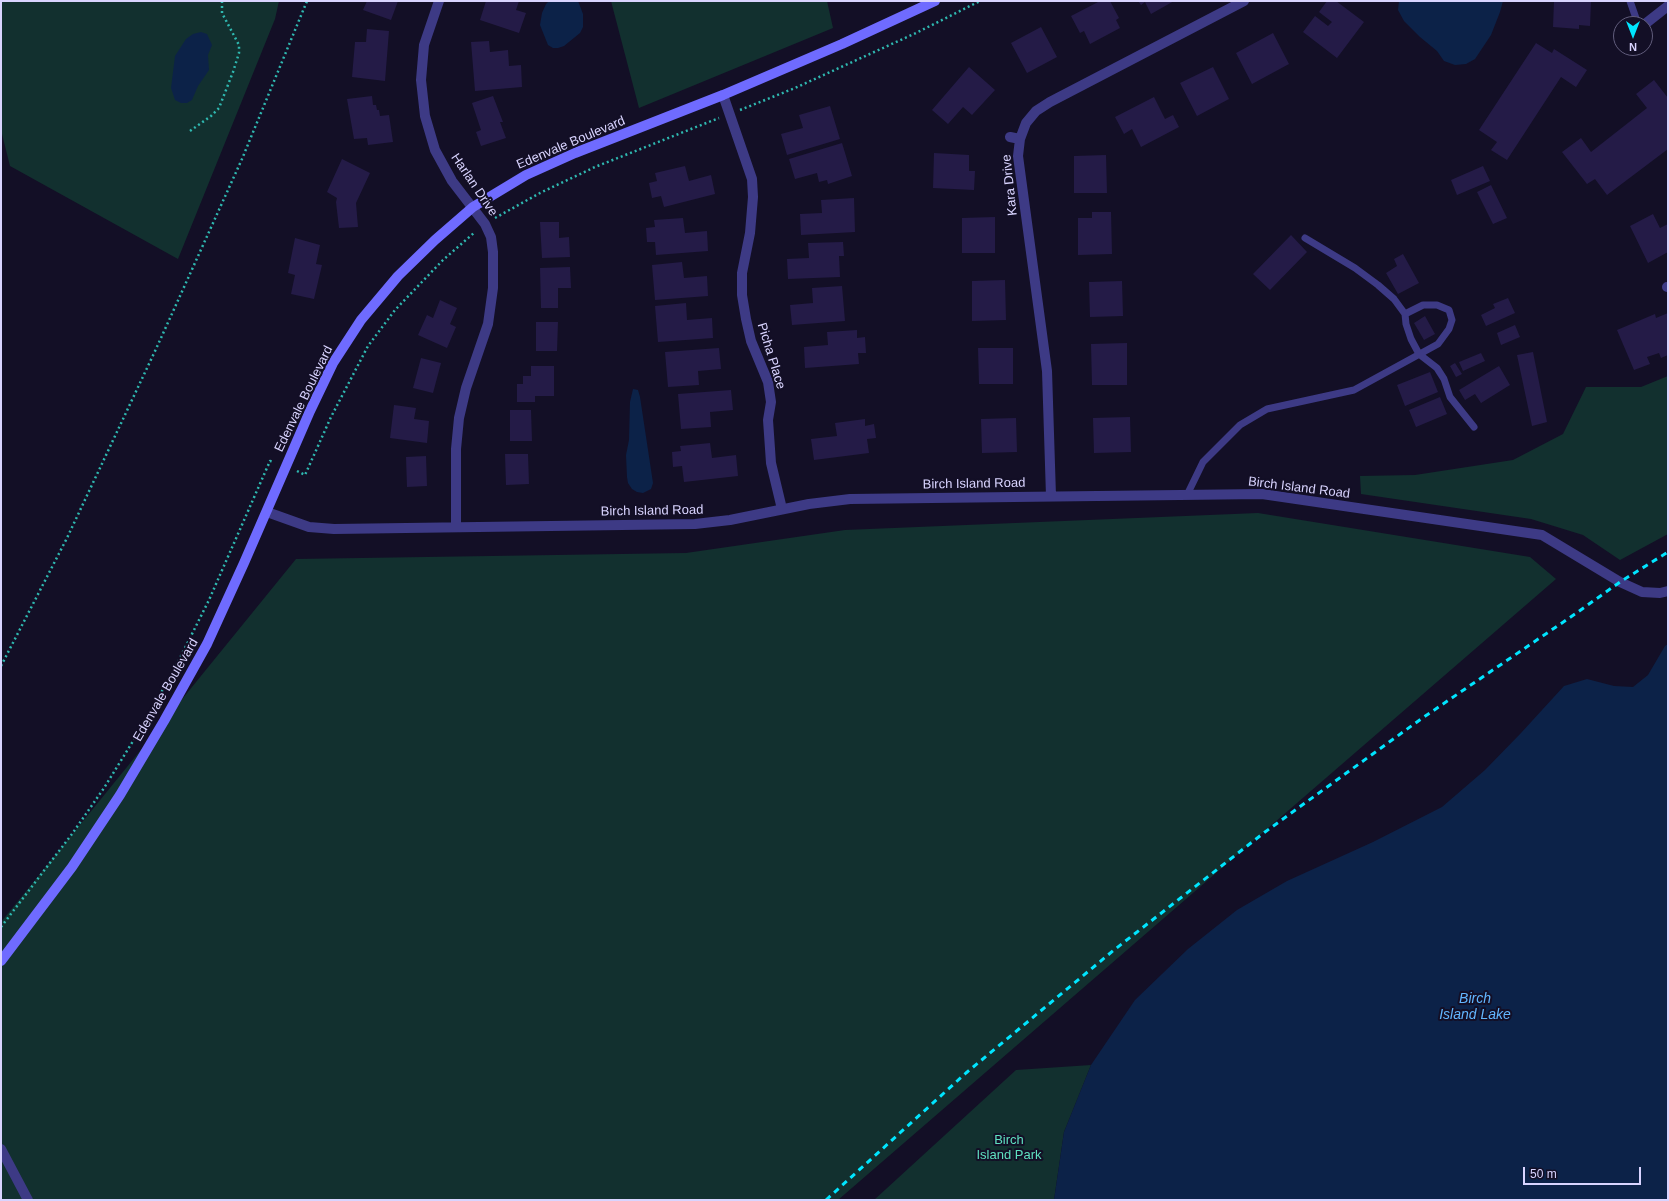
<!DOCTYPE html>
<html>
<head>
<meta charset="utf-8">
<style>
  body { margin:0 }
  #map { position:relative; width:1669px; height:1201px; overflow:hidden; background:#130f26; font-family:Arial,sans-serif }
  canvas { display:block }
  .frame { position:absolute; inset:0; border:2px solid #d9d4ff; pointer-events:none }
  .north { position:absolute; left:1613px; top:16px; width:40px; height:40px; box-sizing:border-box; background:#130f26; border:1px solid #625e7d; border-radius:50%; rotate:180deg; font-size:11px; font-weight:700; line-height:16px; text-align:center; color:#d9d4ff }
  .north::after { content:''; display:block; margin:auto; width:14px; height:18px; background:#00e5ff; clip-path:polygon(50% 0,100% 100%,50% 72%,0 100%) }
  .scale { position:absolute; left:1523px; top:1167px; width:118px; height:18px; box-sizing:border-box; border:2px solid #d9d4ff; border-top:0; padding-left:5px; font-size:12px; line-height:14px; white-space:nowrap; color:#d9d4ff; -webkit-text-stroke:3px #130f26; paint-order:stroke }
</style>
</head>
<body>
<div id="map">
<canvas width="1669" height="1201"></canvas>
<div class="frame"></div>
<div class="north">N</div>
<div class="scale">50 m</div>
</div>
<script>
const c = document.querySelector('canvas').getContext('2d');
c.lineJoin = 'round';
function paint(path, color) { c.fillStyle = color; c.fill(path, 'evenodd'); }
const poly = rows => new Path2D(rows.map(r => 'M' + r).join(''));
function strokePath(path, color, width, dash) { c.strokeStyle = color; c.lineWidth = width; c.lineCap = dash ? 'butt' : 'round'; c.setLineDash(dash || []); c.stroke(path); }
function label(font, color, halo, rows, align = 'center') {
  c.font = font + ' Arial,sans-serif'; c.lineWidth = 4; c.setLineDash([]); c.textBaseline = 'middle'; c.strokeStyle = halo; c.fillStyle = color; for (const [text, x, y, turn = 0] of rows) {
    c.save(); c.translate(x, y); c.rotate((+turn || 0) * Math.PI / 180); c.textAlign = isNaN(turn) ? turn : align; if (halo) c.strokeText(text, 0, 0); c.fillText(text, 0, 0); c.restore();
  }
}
const green = poly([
  [1,1,279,1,275,19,178,259,10,166,1,130],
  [611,1,827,1,833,28,639,108],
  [1668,376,1668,534,1620,560,1583,535,1531,519,1361,494,1360,476,1415,475,1513,460,1563,434,1586,387,1641,387],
  [1258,513,1530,557,1556,579,838,1200,1,1200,1,922,296,559,686,553,845,530],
  [1091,1065,1064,1132,1054,1200,874,1200,1016,1070]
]);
const water = poly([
  [549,1,578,1,583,14,583,27,580,33,564,46,558,48,553,48,548,45,540,25,542,13,546,4],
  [1399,1,1503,1,1500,12,1491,35,1475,59,1466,64,1455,65,1444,61,1437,51,1420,37,1404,21,1398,10],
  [201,32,207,34,212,45,208,55,209,70,198,86,192,100,187,103,181,103,175,100,171,88,175,56,186,39,193,34],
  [633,389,638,390,640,397,653,483,651,489,643,493,637,492,632,489,628,483,627,477,626,455,629,440,630,402],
  [1668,644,1668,1200,1054,1200,1064,1132,1091,1065,1135,1000,1188,949,1237,910,1287,881,1373,842,1442,807,1485,770,1521,733,1564,686,1587,679,1614,686,1633,687,1648,675,1665,646]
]);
const building = poly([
  [367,1,398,1,391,20,363,10],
  [486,1,519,1,516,10,526,13,519,33,480,20],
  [1100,1,1110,1,1119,18,1116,20,1120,28,1090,44,1084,31,1080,33,1071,16],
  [1138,1,1174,1,1151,14,1145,2,1141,5],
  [1327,1,1336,1,1364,22,1337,58,1303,32,1315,16,1328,26,1332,22,1319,12],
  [1554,1,1591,1,1590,26,1579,25,1579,29,1553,27],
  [1041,27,1057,57,1027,73,1011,43],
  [367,29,389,31,385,81,352,77,355,42,366,42],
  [1273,33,1289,64,1252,84,1236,53],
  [489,41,490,52,508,50,509,66,521,65,522,87,475,91,471,42],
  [1536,43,1552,53,1554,49,1587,70,1576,87,1561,77,1507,160,1491,150,1497,142,1479,130],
  [969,67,995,90,972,115,963,107,948,124,932,110],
  [1213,67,1229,99,1197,116,1180,83],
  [1654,80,1668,98,1668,149,1607,195,1595,179,1587,184,1562,152,1581,138,1591,152,1647,108,1636,94],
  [372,96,373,105,376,105,377,110,379,110,380,116,389,115,393,142,368,145,367,138,354,139,347,99],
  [493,96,503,122,500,122,506,138,481,146,476,132,481,130,472,103],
  [1154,97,1165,119,1173,115,1179,127,1141,147,1132,129,1124,134,1115,117],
  [830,106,840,139,787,155,781,134,803,128,799,115],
  [842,143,852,176,828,184,827,180,819,182,817,173,795,179,789,159],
  [934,153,969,155,969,171,975,171,974,190,933,188],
  [1106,155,1107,193,1074,193,1074,156],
  [342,159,370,173,356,203,358,227,339,228,336,202,337,198,327,192],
  [685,166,689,181,711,175,715,194,664,207,661,196,652,198,649,183,657,181,655,173],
  [1483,166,1490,181,1457,195,1451,180],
  [1491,185,1507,218,1493,224,1477,192],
  [854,198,855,232,801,235,800,214,822,213,821,200],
  [1092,212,1111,212,1112,254,1078,255,1078,218,1092,218],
  [1653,214,1660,228,1668,224,1668,252,1648,263,1630,226],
  [995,217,995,253,962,253,962,218],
  [683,218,685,233,707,231,708,251,656,255,655,242,647,242,646,228,655,227,654,220],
  [540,222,559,222,559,238,569,237,570,257,542,258],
  [1291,235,1307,252,1270,290,1253,274],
  [295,238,320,245,316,264,322,265,314,299,291,294,295,275,288,273],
  [843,242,844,256,839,256,840,277,788,279,787,259,809,258,808,243],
  [1403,254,1419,283,1398,294,1386,273,1397,266,1394,259],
  [682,262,684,278,707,276,708,296,655,300,652,265],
  [570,267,571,288,558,288,558,308,541,308,540,268],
  [1005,280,1006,320,972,321,972,281],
  [1122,281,1123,316,1090,317,1089,282],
  [842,286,845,321,792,325,790,305,813,303,812,288],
  [1508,298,1515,313,1486,326,1481,315,1495,308,1493,304],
  [440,300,457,308,450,324,456,327,447,348,418,335,427,315,433,318],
  [686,303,687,320,712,318,713,338,658,342,655,306],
  [1668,313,1668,355,1661,358,1659,353,1647,357,1650,364,1634,370,1617,330,1655,314,1656,318],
  [1425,316,1435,334,1424,340,1414,323],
  [536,322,558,322,557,351,536,351],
  [1515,325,1520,337,1501,345,1497,333],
  [857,330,857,338,865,337,866,353,858,353,859,364,805,368,804,347,828,345,827,332],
  [1127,343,1127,385,1092,385,1091,344],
  [719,348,721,369,698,371,699,385,668,387,665,352],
  [978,348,1013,348,1013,384,979,384],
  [1533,352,1547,422,1532,426,1517,355],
  [1481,353,1485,361,1463,371,1459,362],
  [421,358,441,363,433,393,413,388],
  [1455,363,1462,374,1456,377,1450,366],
  [531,366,554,366,554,396,535,396,535,402,517,402,517,384,523,384,523,376,531,376],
  [1499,366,1510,385,1481,403,1475,394,1465,400,1459,390],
  [1430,372,1438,392,1405,406,1397,385],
  [731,390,733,410,710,412,711,427,681,429,678,394],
  [1440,397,1447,414,1416,427,1409,410],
  [394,405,416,408,414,419,429,421,427,443,390,438],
  [510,410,531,410,532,441,510,441],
  [1130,417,1131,452,1094,453,1093,418],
  [1016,418,1017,452,982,453,981,419],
  [865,419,865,426,874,424,876,438,867,439,869,453,814,460,811,439,837,436,835,423],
  [710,443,712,458,736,455,738,476,684,482,682,466,673,467,672,452,681,451,680,446],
  [505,454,528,454,529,484,506,485],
  [426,456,427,486,407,487,406,457]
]);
const path = poly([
  [740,110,795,88,916,33,980,1],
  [190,131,211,116,219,108,233,72,239,53,239,45,222,13,222,1],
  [495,218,540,193,595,167,719,118],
  [297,471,305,475,331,417,368,346,395,310,443,260,475,232],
  [1,666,67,538,156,349,242,159,307,1],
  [1,927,72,834,104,788,138,733,173,672,209,600,270,461,274,462]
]);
const lane = poly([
  [1630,1,1638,24],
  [1305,238,1355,268,1378,285,1394,299,1405,314,1406,324,1411,339,1419,354,1437,368,1444,379,1450,397,1474,427],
  [1187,495,1203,462,1240,425,1267,409,1354,390,1438,344,1449,329,1452,320,1449,310,1437,305,1423,305,1405,314]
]);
const street = poly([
  [439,1,424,45,421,80,425,116,435,150,452,181,485,224,491,237,493,252,493,288,488,324,466,388,459,418,456,449,456,527],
  [1645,24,1668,6],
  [723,95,752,179,753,197,750,233,742,273,742,295,746,319,751,341,768,382,771,402,768,420,771,463,782,509],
  [1010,137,1020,139],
  [1667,287,1668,287],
  [1051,496,1047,371,1018,156,1020,139,1026,123,1036,111,1050,102,1244,1],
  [267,512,309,527,334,529,695,524,730,520,809,504,850,499,1262,494,1542,535,1620,582,1642,592,1660,593,1668,591],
  [1,1149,28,1200]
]);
const secondary = poly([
  [1,961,72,867,120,795,164,721,207,644,244,563,310,411,333,363,361,320,398,276,435,240,473,207,526,175,575,153,723,95,842,44,935,1]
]);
const rail = poly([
  [826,1200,966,1073,1114,950,1265,832,1421,719,1575,614,1620,582,1668,552]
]);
const streetNames = [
  ["Edenvale Boulevard",571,143,-23],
  ["Harlan Drive",474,185,56],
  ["Kara Drive",1010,185,-96],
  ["Picha Place",771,356,73],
  ["Edenvale Boulevard",304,399,-64],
  ["Birch Island Road",974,484,-1],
  ["Birch Island Road",1299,488,7],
  ["Birch Island Road",652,511,-1],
  ["Edenvale Boulevard",166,690,-60]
];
const parkNames = [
  ["Birch",1009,1140],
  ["Island Park",1009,1155]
];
const waterNames = [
  ["Birch",1475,999],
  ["Island Lake",1475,1015]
];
paint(green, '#12302f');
paint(water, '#0c2248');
paint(building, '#241b47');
strokePath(path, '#2fb8b0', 2.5, [2, 3]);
strokePath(lane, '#3d3a85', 7);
strokePath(street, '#3d3a85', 10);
strokePath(secondary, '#6f6bff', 10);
strokePath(rail, '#00e5ff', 3, [6, 5]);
label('13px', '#d9d4ff', '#130f26', streetNames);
label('13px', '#5fe0c0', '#130f26', parkNames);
label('italic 14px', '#62b6ff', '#130f26', waterNames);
</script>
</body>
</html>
